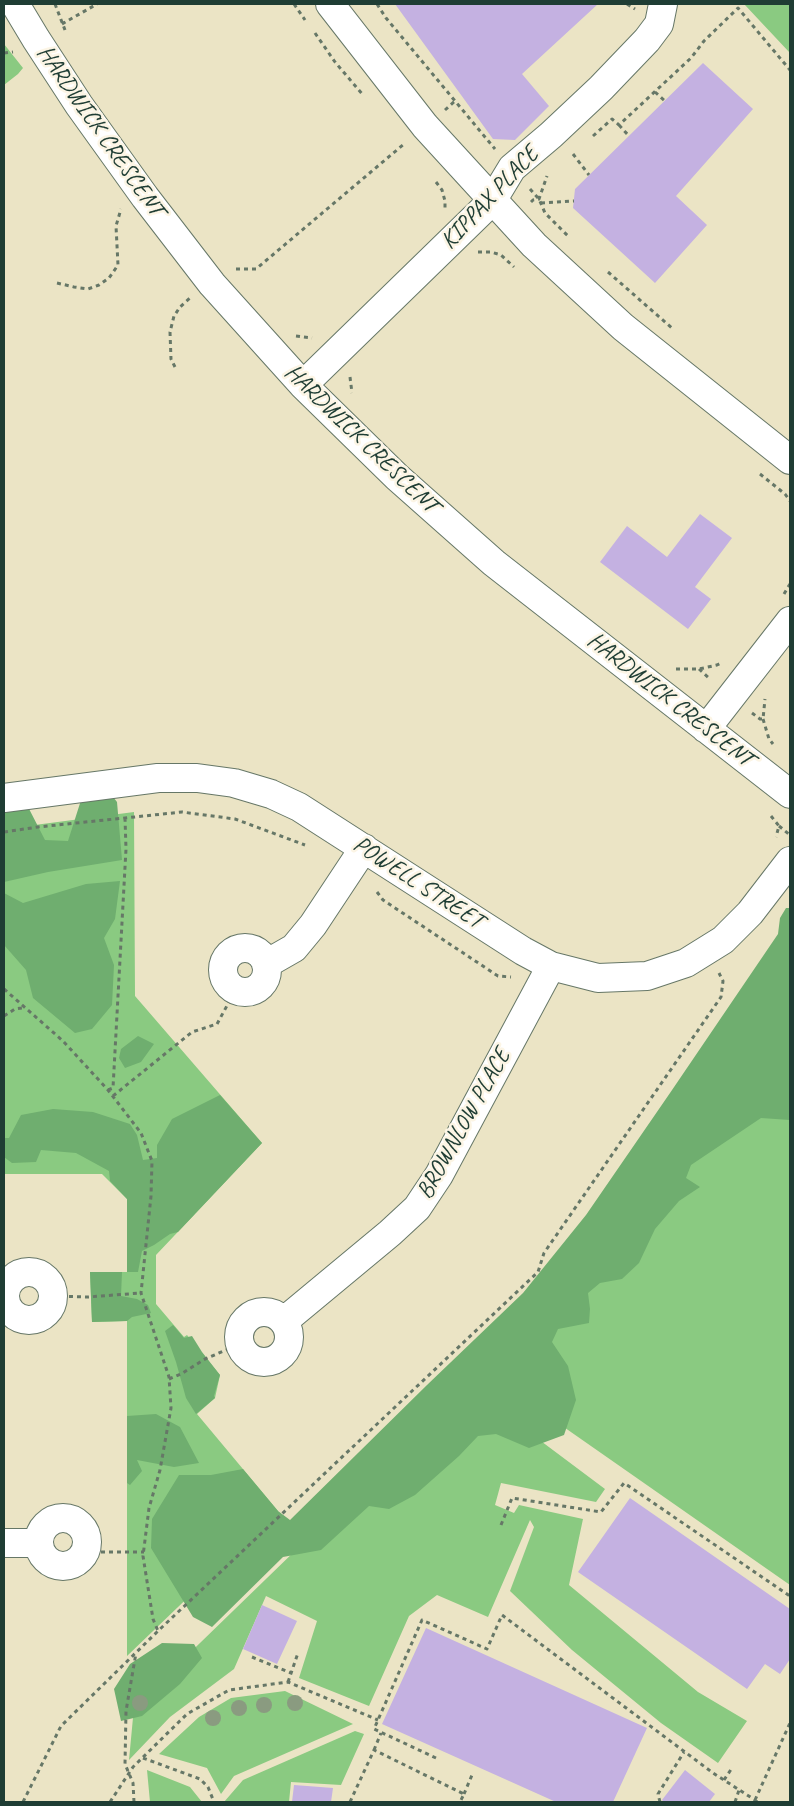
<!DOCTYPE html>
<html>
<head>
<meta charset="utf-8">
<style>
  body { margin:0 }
  #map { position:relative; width:794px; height:1806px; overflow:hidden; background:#ebe4c5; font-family:Caveat,sans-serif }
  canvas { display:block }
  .frame { position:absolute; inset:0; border:5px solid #1f3d34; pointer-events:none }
</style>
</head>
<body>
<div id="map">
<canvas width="794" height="1806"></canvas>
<div class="frame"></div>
</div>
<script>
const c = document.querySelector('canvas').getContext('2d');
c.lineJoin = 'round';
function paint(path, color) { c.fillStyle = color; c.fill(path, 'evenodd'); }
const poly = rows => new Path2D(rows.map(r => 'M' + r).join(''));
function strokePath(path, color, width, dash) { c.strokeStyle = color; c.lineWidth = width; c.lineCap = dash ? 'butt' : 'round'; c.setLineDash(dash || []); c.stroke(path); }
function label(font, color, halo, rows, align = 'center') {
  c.font = font + ' Caveat,sans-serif'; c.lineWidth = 5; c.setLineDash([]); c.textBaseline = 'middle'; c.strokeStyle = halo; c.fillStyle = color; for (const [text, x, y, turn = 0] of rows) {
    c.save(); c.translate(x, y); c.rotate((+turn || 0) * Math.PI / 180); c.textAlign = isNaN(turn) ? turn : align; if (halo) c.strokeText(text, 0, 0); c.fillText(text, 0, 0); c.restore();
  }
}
const green = poly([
  [744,4,790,4,790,53],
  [4,44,23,68,18,74,4,85],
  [134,812,135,996,262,1143,156,1255,156,1304,184,1337,187,1335,220,1375,215,1398,197,1414,278,1511,127,1656,127,1321,92,1322,90,1272,127,1272,127,1199,102,1174,4,1174,4,829],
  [717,1060,790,1090,790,1585,485,1372],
  [466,1385,605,1489,596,1502,501,1483,495,1505,514,1513,519,1505,583,1519,569,1585,698,1692,747,1721,718,1763,661,1723,572,1650,510,1591,534,1527,530,1520,488,1617,437,1595,409,1616,369,1706,299,1678,317,1621,266,1596,234,1669,170,1717,129,1760,134,1707],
  [285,1691,353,1724,234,1776,221,1794,207,1768,159,1754,199,1717,231,1698],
  [355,1731,364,1734,341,1785,291,1782,289,1802,224,1802,243,1780],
  [147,1770,190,1787,202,1802,150,1802]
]);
const forest = poly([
  [110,793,117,802,122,860,48,872,4,882,4,806,26,803,45,840,68,841,82,797],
  [120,881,115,919,104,938,114,965,112,1005,92,1029,75,1033,33,998,26,970,4,945,4,893,23,903,86,884],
  [786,908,790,908,790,1120,761,1118,691,1165,686,1178,700,1187,679,1201,655,1229,639,1263,622,1279,600,1283,588,1293,590,1309,589,1323,558,1329,552,1342,568,1366,576,1400,564,1435,529,1448,496,1434,478,1436,459,1456,415,1495,389,1509,369,1506,321,1550,283,1557,212,1627,193,1617,151,1548,152,1519,179,1475,211,1475,243,1469,278,1511,290,1520,427,1385,523,1293,586,1215,670,1093,778,934,780,918],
  [138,1036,154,1044,141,1062,125,1068,119,1058,121,1049],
  [220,1095,262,1143,178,1232,170,1234,154,1245,142,1251,138,1272,127,1272,127,1199,110,1181,109,1171,76,1153,41,1150,36,1162,12,1163,4,1157,4,1138,9,1138,21,1115,53,1109,93,1112,130,1124,137,1135,143,1160,157,1158,157,1145,172,1119],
  [90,1272,122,1272,121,1296,137,1299,148,1305,151,1313,132,1317,127,1321,92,1322],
  [173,1325,184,1338,192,1336,202,1352,220,1375,214,1396,215,1398,196,1414,186,1398,176,1362,165,1331],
  [156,1414,180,1427,199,1463,174,1467,137,1460,142,1471,130,1485,127,1483,127,1416],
  [162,1643,194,1644,202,1658,180,1684,142,1716,121,1721,114,1689,130,1664]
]);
const building = poly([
  [395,4,598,4,522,74,549,106,515,140,493,139],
  [703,63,753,109,676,196,707,225,655,283,573,208,575,189],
  [700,514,732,538,695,587,711,599,688,629,600,562,627,526,667,557],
  [630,1498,790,1609,790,1659,780,1674,765,1664,747,1689,578,1572],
  [262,1605,297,1621,277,1664,243,1649],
  [426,1628,647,1728,613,1802,556,1802,382,1724],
  [685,1770,715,1794,709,1802,664,1802,662,1800],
  [294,1785,333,1788,331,1802,292,1802]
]);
const path = poly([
  [55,4,65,30],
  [294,4,305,20],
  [377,4,386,18,495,149],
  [627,4,635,9],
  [62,24,97,4],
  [315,33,335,62,363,95],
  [4,53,13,52],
  [655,92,665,101],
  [445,110,455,101],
  [619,125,629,136],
  [593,136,612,119,619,125,691,58,704,41,738,8,790,70],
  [573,154,589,175],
  [436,182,442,190,445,201,445,208],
  [530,189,539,199,545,213,568,236],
  [531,202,533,200,539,199,547,176],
  [541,203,574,201],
  [478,252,491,252,501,255,514,267],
  [236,269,256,269,404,144],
  [608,272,673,329],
  [57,283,74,287,88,289,99,285,109,278,118,265,116,226,121,209],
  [296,336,312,338],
  [175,367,171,359,170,332,174,316,180,307,190,298],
  [350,377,352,393],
  [760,474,785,494,790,501],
  [784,594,790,584],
  [676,669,699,669,717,665,721,663],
  [699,669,710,679],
  [752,713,760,719,763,719,765,699],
  [763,719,769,739,773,744],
  [771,816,779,826,776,837],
  [779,826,790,835],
  [4,832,38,827,182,812,235,819,305,845],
  [377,892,383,900,498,976,511,977],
  [4,989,63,1041,108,1090,141,1133,152,1161,151,1196,141,1293,169,1377,171,1408,160,1470,149,1508,143,1556,153,1619,158,1631],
  [4,1016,15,1009,22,1008,23,1006],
  [108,1090,113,1088,126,849,125,818],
  [113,1096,192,1032,217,1024,235,991],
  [53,1296,88,1297,141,1293],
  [169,1379,181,1374,205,1359,240,1344],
  [501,1525,512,1498,601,1512,624,1483,790,1596],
  [85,1552,144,1552],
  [252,1657,291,1673],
  [288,1682,298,1653],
  [374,1750,381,1733],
  [143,1758,200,1779,208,1787,214,1802],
  [436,1758,374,1729,422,1620,487,1649,502,1615,713,1773,758,1802],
  [724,1780,732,1768],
  [464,1794,472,1775],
  [755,1800,790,1723],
  [23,1802,61,1726,158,1631,538,1272,544,1253,721,997,723,981,719,973],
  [110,1802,133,1767,187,1714,229,1690,288,1682,378,1720],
  [134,1802,133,1783,125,1764,126,1711,136,1653],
  [350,1802,374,1750,464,1794,460,1802],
  [660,1802,658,1794,684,1752],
  [735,1802,739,1790]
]);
const street = poly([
  [15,4,36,39,79,105,145,197,212,284,303,385,397,477,494,563,790,794],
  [330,4,425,126,534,245,623,327,790,460],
  [303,385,492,201,512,168,551,135,601,88,647,40,659,24,663,4],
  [706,729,790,621],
  [4,798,158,778,197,778,234,783,271,794,299,807,523,951,551,966,598,978,647,976,686,963,723,940,750,913,790,861],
  '223 970a22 22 0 1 1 44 0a22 22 0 1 1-44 0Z',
  [266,964,294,948,313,925,364,848],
  '5 1296a24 24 0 1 1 48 0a24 24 0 1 1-48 0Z',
  '239 1337a25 25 0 1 1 50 0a25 25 0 1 1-50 0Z',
  [284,1321,390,1233,417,1208,439,1175,551,966],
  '39 1542a24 24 0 1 1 48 0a24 24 0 1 1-48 0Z',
  [4,1543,39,1543]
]);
const trees = [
  [140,1703],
  [295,1703],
  [264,1705],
  [239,1708],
  [213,1718]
];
const streetNames = [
  ["HARDWICK CRESCENT",100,131,55],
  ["KIPPAX PLACE",490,198,-47],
  ["HARDWICK CRESCENT",361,439,44],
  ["HARDWICK CRESCENT",670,700,38],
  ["POWELL STREET",418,883,33],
  ["BROWNLOW PLACE",464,1124,-61]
];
paint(green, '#8aca81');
paint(forest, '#6fae6f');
paint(building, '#c4b1e1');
strokePath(street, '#667767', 30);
strokePath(path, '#667767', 3, [4, 4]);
strokePath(street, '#fff', 28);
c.fillStyle = '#8a9b80';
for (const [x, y] of trees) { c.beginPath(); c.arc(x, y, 8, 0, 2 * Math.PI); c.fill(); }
label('24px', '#1f3d34', '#fcf5e5', streetNames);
</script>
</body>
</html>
